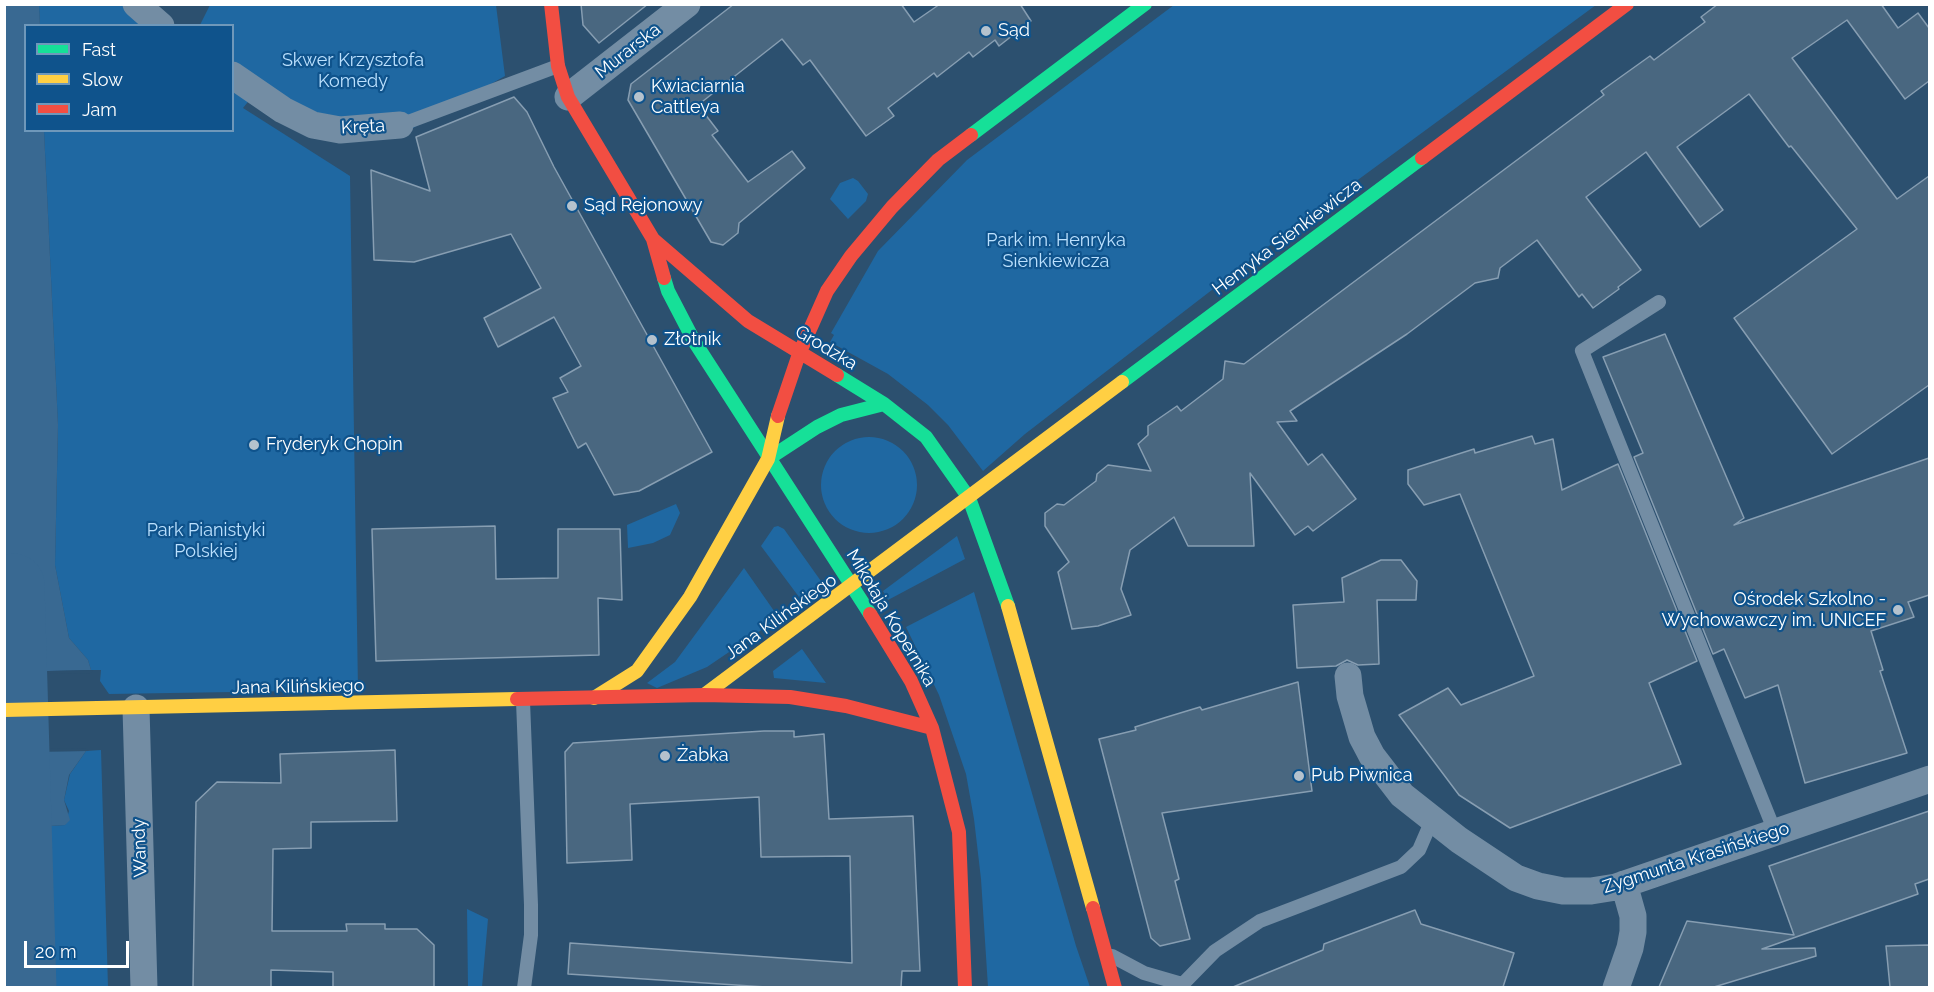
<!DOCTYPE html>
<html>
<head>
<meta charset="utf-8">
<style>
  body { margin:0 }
  #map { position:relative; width:1934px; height:992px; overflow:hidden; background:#2c506f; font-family:Raleway,sans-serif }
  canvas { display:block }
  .frame { position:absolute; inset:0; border:6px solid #fff; pointer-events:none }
  .legend { position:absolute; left:24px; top:24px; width:210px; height:108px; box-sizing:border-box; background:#0f538c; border:2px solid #6f98ba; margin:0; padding:8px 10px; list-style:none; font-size:18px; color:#fff }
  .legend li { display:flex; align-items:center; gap:12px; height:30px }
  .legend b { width:30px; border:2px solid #6f98ba }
  .scale { position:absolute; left:24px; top:941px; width:105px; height:27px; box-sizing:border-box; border:3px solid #fff; border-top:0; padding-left:8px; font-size:18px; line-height:21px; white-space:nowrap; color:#fff; -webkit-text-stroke:4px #0f538c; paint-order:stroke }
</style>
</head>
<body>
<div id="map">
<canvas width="1934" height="992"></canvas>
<div class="frame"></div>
<ul class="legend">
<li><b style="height:8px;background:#16e098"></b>Fast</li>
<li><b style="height:8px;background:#ffcf43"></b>Slow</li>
<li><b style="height:8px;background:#f24e42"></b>Jam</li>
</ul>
<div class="scale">20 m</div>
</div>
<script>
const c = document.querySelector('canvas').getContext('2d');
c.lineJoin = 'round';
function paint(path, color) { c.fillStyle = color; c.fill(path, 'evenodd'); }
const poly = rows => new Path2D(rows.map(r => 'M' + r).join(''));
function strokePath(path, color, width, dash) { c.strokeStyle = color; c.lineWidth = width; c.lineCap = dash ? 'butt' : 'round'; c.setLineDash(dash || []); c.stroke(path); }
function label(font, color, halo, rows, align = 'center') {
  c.font = font + ' Raleway,sans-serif'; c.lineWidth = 4.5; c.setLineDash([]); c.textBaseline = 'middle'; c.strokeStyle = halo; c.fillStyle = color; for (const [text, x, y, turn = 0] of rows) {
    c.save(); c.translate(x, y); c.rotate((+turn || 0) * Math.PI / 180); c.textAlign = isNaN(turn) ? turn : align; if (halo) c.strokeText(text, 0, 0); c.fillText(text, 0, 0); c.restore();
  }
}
const green = poly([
  [39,5,126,5,147,25,40,25],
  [210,5,496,5,505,76,406,132,251,98,243,108,350,176,358,690,109,694,100,681,101,670,91,670,88,660,69,638,55,565,58,425,44,131,232,130,232,26,200,25],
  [1174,5,1596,5,1291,229,1025,434,983,471,948,425,928,405,888,374,830,342,834,335,831,333,878,251,967,160],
  [853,178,858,181,868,194,866,201,848,219,830,199,840,183],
  '821 485a48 48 0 1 1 96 0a48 48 0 1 1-96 0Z',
  [676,504,680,513,670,535,653,543,628,548,627,525],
  [778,526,784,529,823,584,802,601,761,546,774,527],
  [957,536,965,559,888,600,883,591],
  [744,568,779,618,707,667,657,688,647,683,675,662],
  [974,592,1076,946,1090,987,988,987,981,879,974,819,966,774,939,695,906,627],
  [802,649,826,683,774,678,773,671],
  [101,750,108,987,53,987,53,872,47,847,49,826,65,825,69,811,64,800,70,774,86,751],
  [467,909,488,919,482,987,468,987]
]);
const water = poly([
  [4,5,39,5,40,25,26,26,26,130,44,131,58,425,55,565,69,638,88,660,91,670,5,672],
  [86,751,69,775,64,800,70,820,65,825,49,826,47,847,53,872,53,987,5,987,5,752]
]);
const pier = poly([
  [94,670,91,673,4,675,5,672],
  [86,748,89,751,5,752,4,749]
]);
const river = poly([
  [13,585,25,988]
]);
const building = poly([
  [581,4,648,4,599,43,583,25,581,4],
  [734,4,901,4,914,22,940,4,1020,4,1031,21,999,46,995,40,973,57,969,52,937,77,934,73,888,108,894,116,866,136,810,60,803,65,782,39,698,105,718,131,712,135,748,182,792,151,805,168,739,223,738,233,723,245,711,242,628,100,631,84,734,4],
  [1718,4,1881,4,1898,28,1918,13,1929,28,1929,81,1905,99,1847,20,1792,58,1897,199,1929,176,1929,385,1832,454,1734,318,1857,229,1791,146,1789,147,1749,94,1677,147,1723,210,1700,227,1646,152,1586,197,1641,270,1618,287,1619,289,1593,308,1582,294,1579,297,1537,240,1500,268,1498,278,1475,283,1407,334,1290,411,1297,421,1277,422,1308,465,1322,454,1356,499,1313,531,1308,526,1295,535,1250,473,1254,546,1188,546,1174,517,1130,550,1121,589,1131,615,1098,626,1072,629,1058,572,1069,562,1045,526,1045,513,1057,504,1064,505,1096,481,1097,474,1108,465,1151,471,1138,444,1148,435,1148,426,1177,406,1181,411,1223,379,1225,361,1244,364,1604,95,1601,91,1650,56,1654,60,1705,22,1701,17,1718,4],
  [514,97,527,112,554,167,712,452,639,491,614,495,586,443,578,448,553,398,568,392,560,378,581,366,554,317,498,347,484,318,541,288,511,234,414,262,374,260,371,170,430,191,416,137,514,97],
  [1665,334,1744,518,1734,525,1929,458,1929,595,1908,602,1914,617,1871,631,1883,670,1880,671,1907,753,1805,783,1778,685,1745,698,1724,649,1713,654,1634,457,1643,453,1603,357,1665,334],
  [1532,436,1535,444,1553,439,1562,490,1618,464,1697,661,1649,683,1681,764,1510,828,1459,795,1399,715,1448,688,1461,705,1534,676,1460,494,1424,505,1408,484,1408,470,1474,449,1475,453,1532,436],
  [495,526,496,579,558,578,558,529,620,529,622,600,598,598,599,655,376,661,372,529,495,526],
  [1381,560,1401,560,1417,581,1416,600,1377,600,1379,664,1358,665,1347,660,1336,666,1297,668,1293,605,1344,602,1342,578,1381,560],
  [1298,682,1312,791,1162,813,1179,879,1175,881,1190,939,1160,946,1151,938,1099,739,1136,730,1135,727,1167,717,1200,707,1202,710,1298,682],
  [764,731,794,731,794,737,824,734,829,819,913,816,920,971,902,971,901,987,766,987,568,974,570,943,852,963,850,856,761,857,759,797,630,804,632,860,567,863,565,752,573,743,764,731],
  [395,750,397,821,311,822,311,848,273,849,272,931,347,931,346,924,385,924,385,929,417,929,434,945,434,987,333,987,333,972,271,970,271,987,193,987,196,802,217,782,281,783,280,754,395,750],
  [1929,811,1929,879,1915,884,1918,894,1762,949,1815,948,1816,956,1714,987,1659,987,1687,921,1794,935,1769,866,1929,811],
  [1415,910,1421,924,1514,953,1503,987,1233,987,1323,950,1324,944,1415,910],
  [1929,945,1929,987,1890,987,1886,946,1929,945]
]);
const lane = poly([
  [400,125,558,66],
  [1659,302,1582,351,1775,832],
  [523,701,531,905,531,935,524,988],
  [1112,956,1144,973,1182,984],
  [1179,988,1215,951,1260,921,1401,867,1419,850,1432,820]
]);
const street = poly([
  [136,4,161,26],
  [232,75,283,110,313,125,340,130,400,125],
  [568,97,687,4],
  [1348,676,1350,696,1362,737,1372,756,1402,795,1459,840,1516,878,1538,886,1563,891,1591,891,1616,887,1930,779],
  [136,708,144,988],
  [1616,988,1630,948,1633,932,1633,916,1624,884]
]);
const fast = poly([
  [971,135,1145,4],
  [664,278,668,291,694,341,870,614],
  [837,375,884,404,926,437,969,498,1008,606],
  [1122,382,1422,158],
  [768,459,817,427,841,415,884,404]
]);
const slow = poly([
  [1008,606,1093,908],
  [704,695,1122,382],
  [594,698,637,671,690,597,768,459,778,416],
  [4,710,517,699]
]);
const jam = poly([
  [551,4,558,66,568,97,653,239,664,278],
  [1422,158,1627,4],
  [654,240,748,321,837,375],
  [778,416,799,354,827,291,851,256,892,207,938,160,971,135],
  [870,614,911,681,932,728,959,832,965,988],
  [517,699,704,695,790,697,846,706,932,728],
  [1093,908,1115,988]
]);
const markers = [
  [986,31,6,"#b5c2cd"],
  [639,97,6,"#b5c2cd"],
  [572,206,6,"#b5c2cd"],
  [652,340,6,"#b5c2cd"],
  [254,445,6,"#b5c2cd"],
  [1898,610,6,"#b5c2cd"],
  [665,756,6,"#b5c2cd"],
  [1299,776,6,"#b5c2cd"]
];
const poiNames = [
  ["Sąd",998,31],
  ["Kwiaciarnia",651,87],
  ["Cattleya",651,108],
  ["Sąd Rejonowy",584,206],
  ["Złotnik",664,340],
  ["Fryderyk Chopin",266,445],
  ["Ośrodek Szkolno -",1886,600,"right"],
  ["Wychowawczy im. UNICEF",1886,621,"right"],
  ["Żabka",677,756],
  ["Pub Piwnica",1311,776]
];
const streetNames = [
  ["Murarska",628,51,-38],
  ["Kręta",363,127,-3],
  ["Henryka Sienkiewicza",1287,237,-37],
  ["Grodzka",826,348,31],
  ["Jana Kilińskiego",781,617,-36],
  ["Mikołaja Kopernika",891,618,59],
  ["Jana Kilińskiego",298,687,-1],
  ["Wandy",140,848,-92],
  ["Zygmunta Krasińskiego",1696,858,-18]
];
const parkNames = [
  ["Skwer Krzysztofa",353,61],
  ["Komedy",353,82],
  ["Park im. Henryka",1056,241],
  ["Sienkiewicza",1056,262],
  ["Park Pianistyki",206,531],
  ["Polskiej",206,552]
];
paint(green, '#1f68a2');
paint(water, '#396992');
paint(pier, '#2c506f');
strokePath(river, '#396992', 63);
paint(building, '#496780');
strokePath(building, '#879eb2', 1.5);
strokePath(lane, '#738da4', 14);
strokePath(street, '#738da4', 27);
strokePath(fast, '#16e098', 14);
strokePath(slow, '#ffcf43', 14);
strokePath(jam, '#f24e42', 14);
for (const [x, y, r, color] of markers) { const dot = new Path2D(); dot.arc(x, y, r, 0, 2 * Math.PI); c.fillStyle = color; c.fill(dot); strokePath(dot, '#0f538c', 2); }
label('18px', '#fff', '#0f538c', poiNames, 'left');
label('18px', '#fff', '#0f538c', streetNames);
label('18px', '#bce1fe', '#0f538c', parkNames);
</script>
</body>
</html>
